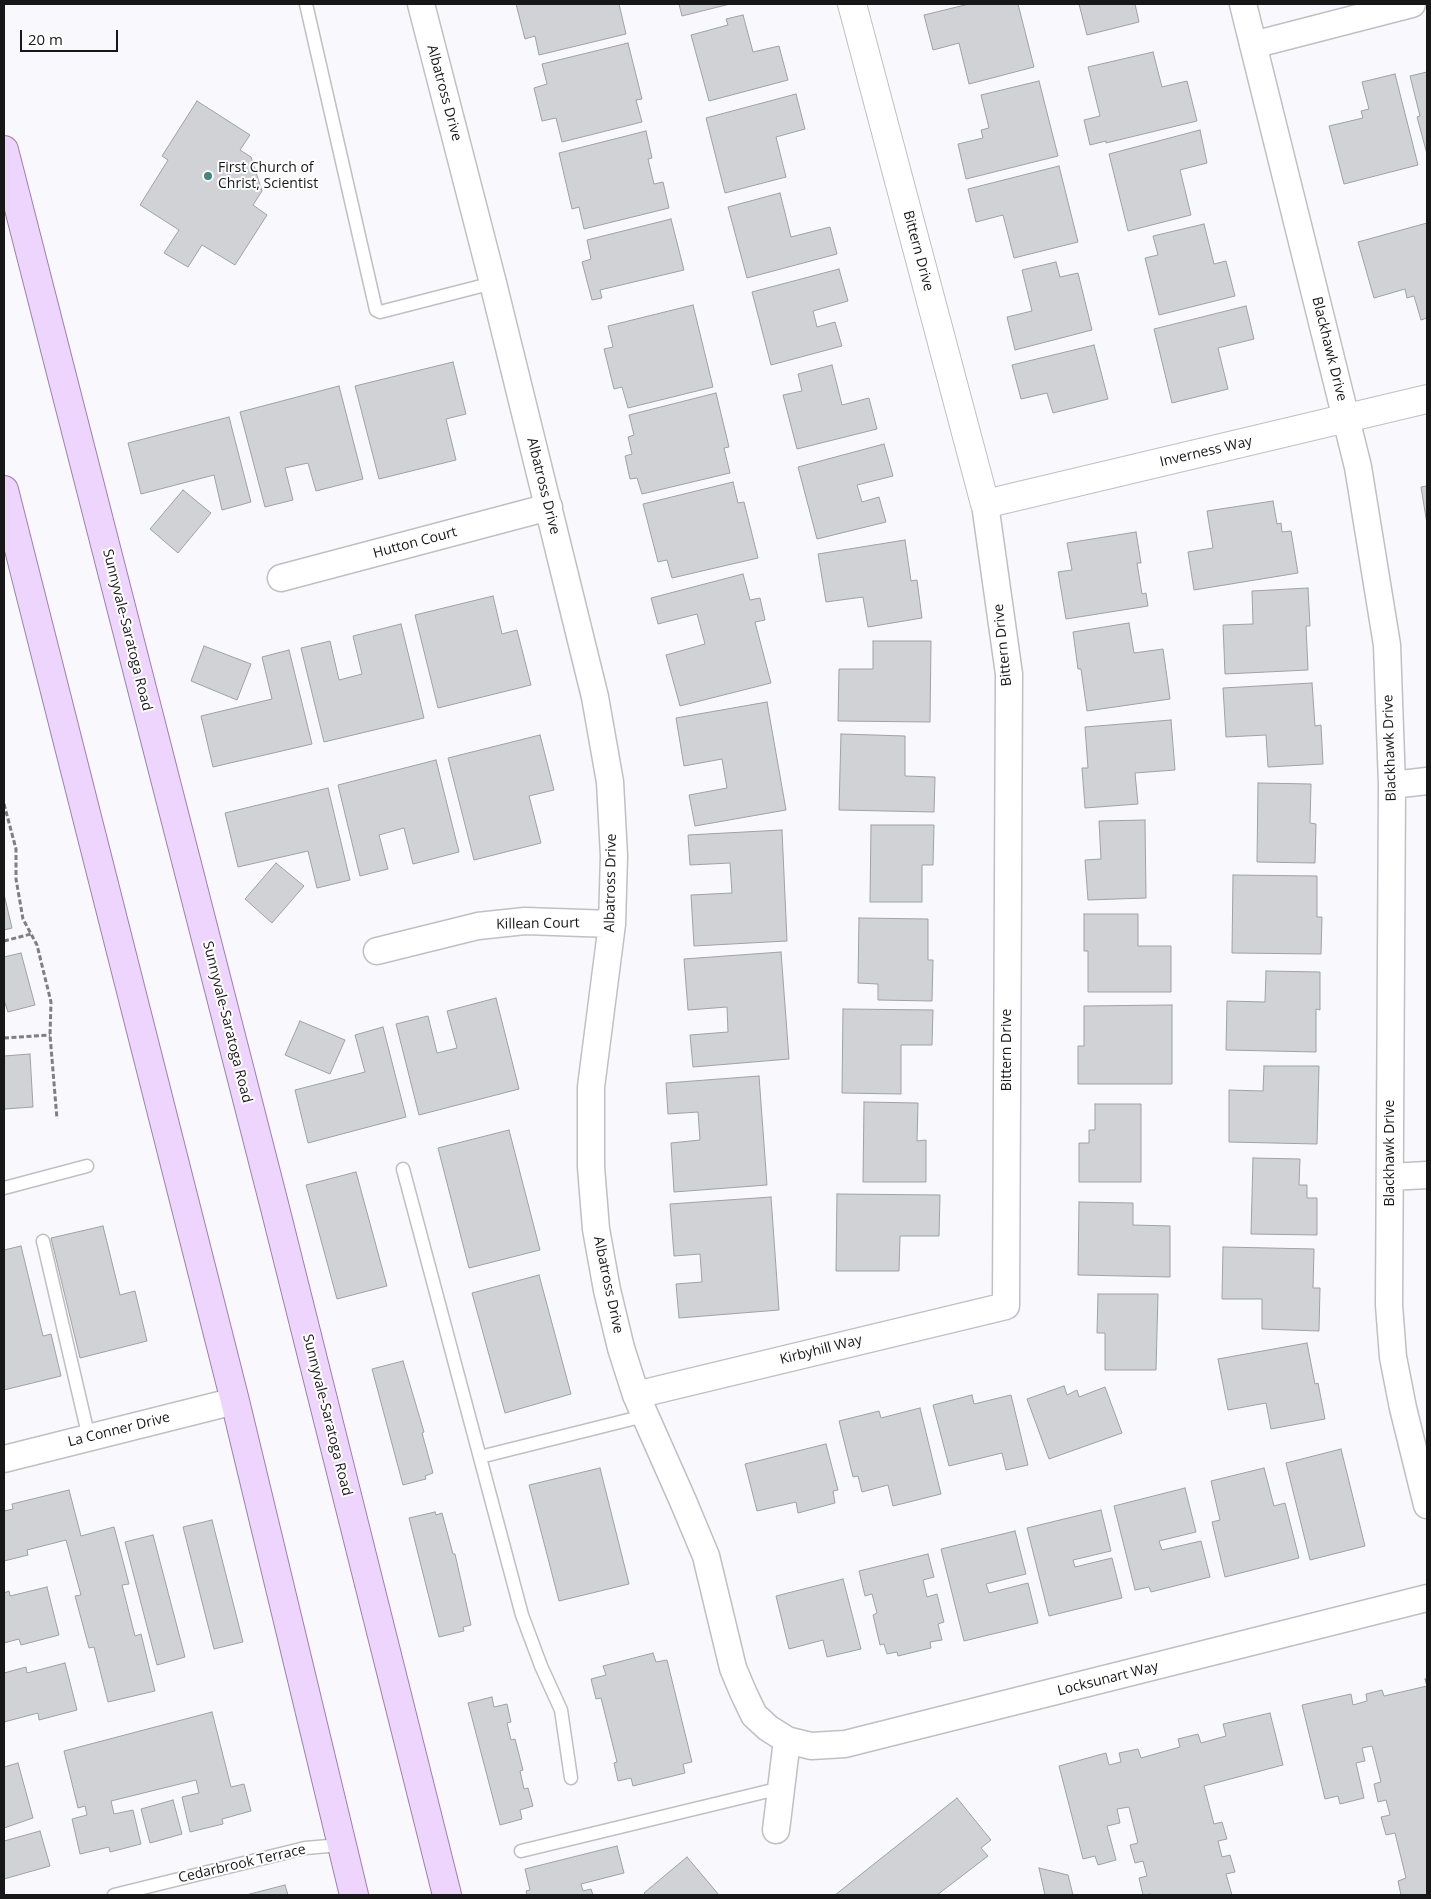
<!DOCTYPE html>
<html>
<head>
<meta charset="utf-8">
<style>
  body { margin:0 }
  #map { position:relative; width:1431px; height:1899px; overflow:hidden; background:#f9f8fc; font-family:"Open Sans",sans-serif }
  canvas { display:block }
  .frame { position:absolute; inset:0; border:5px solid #181718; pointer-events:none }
  .scale { position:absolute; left:20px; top:30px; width:98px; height:22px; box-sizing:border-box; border:2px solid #181718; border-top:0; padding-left:6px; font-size:15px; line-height:18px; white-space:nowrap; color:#181718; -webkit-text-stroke:4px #fff; paint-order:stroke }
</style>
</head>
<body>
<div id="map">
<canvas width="1431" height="1899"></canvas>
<div class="frame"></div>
<div class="scale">20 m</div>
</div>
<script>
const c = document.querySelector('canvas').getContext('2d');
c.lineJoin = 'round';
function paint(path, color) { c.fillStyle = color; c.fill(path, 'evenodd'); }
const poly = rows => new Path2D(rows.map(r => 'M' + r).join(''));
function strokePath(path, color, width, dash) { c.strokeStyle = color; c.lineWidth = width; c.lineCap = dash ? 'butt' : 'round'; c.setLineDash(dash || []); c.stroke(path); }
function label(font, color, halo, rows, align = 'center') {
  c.font = font + ' "Open Sans",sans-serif'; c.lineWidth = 4; c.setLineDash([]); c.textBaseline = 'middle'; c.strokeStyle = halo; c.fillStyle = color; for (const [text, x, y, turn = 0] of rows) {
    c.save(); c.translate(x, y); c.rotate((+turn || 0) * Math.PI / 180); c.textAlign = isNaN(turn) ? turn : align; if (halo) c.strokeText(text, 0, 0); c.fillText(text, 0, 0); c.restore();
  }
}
const building = poly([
  [516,4,619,4,626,34,539,55,535,36,525,39,516,4],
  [679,4,730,4,682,16,679,4],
  [969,4,1018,4,1034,67,969,84,959,43,933,50,924,15,969,4],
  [1079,4,1138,4,1135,4,1139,22,1087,35,1079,4],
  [743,15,753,52,779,46,788,80,709,101,691,35,728,25,726,19,743,15],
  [628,43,642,99,636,100,642,122,562,142,556,118,542,121,534,88,547,84,542,64,628,43],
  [1153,52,1162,87,1187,81,1197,121,1106,143,1106,141,1090,145,1084,120,1100,116,1088,67,1153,52],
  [1427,72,1427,154,1417,117,1420,116,1410,76,1427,72],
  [1395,74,1418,165,1344,184,1329,126,1363,118,1361,111,1369,109,1362,82,1395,74],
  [1039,81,1058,156,966,179,958,144,983,138,981,130,989,128,981,95,1039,81],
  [796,94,805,129,776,137,786,177,725,193,706,118,796,94],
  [197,101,250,135,240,150,251,157,262,191,253,205,267,215,235,265,202,245,188,267,164,253,179,230,140,205,168,160,162,156,197,101],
  [1200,130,1207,163,1180,170,1191,215,1128,231,1109,154,1200,130],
  [646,131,652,158,648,159,654,184,663,182,669,208,584,229,579,207,572,209,559,153,646,131],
  [1059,166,1078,242,1014,258,1003,215,976,222,968,189,1059,166],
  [780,193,791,237,830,227,837,254,747,278,728,207,780,193],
  [671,219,684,270,600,290,602,298,592,300,582,262,591,259,587,240,671,219],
  [1427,223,1427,318,1421,320,1414,296,1407,298,1405,289,1374,298,1358,242,1427,223],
  [1204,224,1214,264,1226,261,1235,296,1159,315,1145,258,1158,255,1153,236,1204,224],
  [1056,262,1060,277,1078,273,1092,330,1015,350,1007,317,1032,311,1022,270,1056,262],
  [839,269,848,301,813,311,817,327,835,322,842,346,771,365,752,292,839,269],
  [693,305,713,387,628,408,622,387,614,389,604,349,613,347,608,326,693,305],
  [1246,306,1254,339,1218,348,1228,389,1172,403,1154,329,1246,306],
  [1094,345,1108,399,1053,413,1047,393,1021,399,1012,365,1094,345],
  [453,362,466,414,446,419,456,460,379,479,355,386,453,362],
  [832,365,842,405,869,398,877,429,797,449,783,395,802,391,798,374,832,365],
  [339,386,363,479,316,491,308,463,285,468,293,500,265,507,240,412,339,386],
  [716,393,729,447,724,448,730,473,642,494,637,478,630,479,625,456,632,454,628,437,634,435,629,415,716,393],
  [229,417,251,502,222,510,214,475,141,494,128,443,229,417],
  [884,444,893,476,857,485,862,502,879,497,886,522,817,539,798,467,884,444],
  [733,482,738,503,744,502,758,558,672,578,667,560,658,562,643,504,733,482],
  [1427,486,1427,524,1421,487,1427,486],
  [183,490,211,513,178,553,150,529,183,490],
  [1273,501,1277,524,1281,523,1282,532,1291,531,1298,573,1194,590,1188,552,1213,548,1207,511,1273,501],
  [1136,532,1141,563,1137,563,1142,594,1146,593,1148,606,1066,619,1058,572,1072,570,1067,543,1136,532],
  [905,540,911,581,917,580,922,618,868,627,863,597,826,602,818,554,905,540],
  [743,574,750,600,760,598,765,620,755,622,771,683,680,706,666,655,705,644,697,614,658,624,651,598,743,574],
  [1308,588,1310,626,1306,626,1308,670,1225,674,1223,625,1253,624,1252,591,1308,588],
  [493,596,502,634,517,630,531,685,438,708,415,615,493,596],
  [1129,623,1134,653,1163,649,1170,699,1087,711,1081,669,1078,669,1073,632,1129,623],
  [401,624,424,718,324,742,301,648,330,641,339,680,362,674,353,636,401,624],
  [873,641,931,641,930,722,838,721,839,669,873,669,873,641],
  [204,646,251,664,237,700,191,681,204,646],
  [289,650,312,744,213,767,201,716,272,699,262,657,289,650],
  [1312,683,1315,726,1321,725,1323,764,1268,767,1266,735,1226,737,1223,688,1312,683],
  [767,702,786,810,695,826,689,795,727,788,722,759,684,766,676,718,767,702],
  [1171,720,1175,770,1135,773,1138,804,1085,808,1082,768,1088,768,1085,727,1171,720],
  [841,734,905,736,905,776,935,777,934,812,839,810,841,734],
  [540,735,554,790,529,796,541,843,474,860,448,758,540,735],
  [436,760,459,852,413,864,404,828,379,835,388,869,360,876,338,785,436,760],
  [1258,783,1311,784,1310,823,1316,824,1315,863,1257,862,1258,783],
  [328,788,350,880,317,888,308,851,238,867,225,813,328,788],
  [1145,820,1146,898,1088,900,1085,860,1101,859,1099,821,1145,820],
  [871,825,934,825,933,865,922,865,922,902,870,902,871,825],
  [782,830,787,941,694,946,691,895,732,893,730,863,690,865,688,835,782,830],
  [276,863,304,886,272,923,245,899,276,863],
  [1233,875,1317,876,1317,917,1322,917,1321,954,1232,953,1233,875],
  [4,894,12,928,4,930,4,894],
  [1084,914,1138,914,1138,946,1171,946,1171,992,1088,992,1088,951,1084,951,1084,914],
  [859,918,928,919,928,960,933,960,932,1001,878,1000,878,984,858,983,859,918],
  [781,952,789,1059,693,1067,690,1035,728,1032,727,1007,688,1010,684,959,781,952],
  [21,953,35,1005,8,1012,4,1000,4,957,21,953],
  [1266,971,1320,972,1320,1010,1316,1009,1316,1052,1226,1050,1227,1001,1265,1002,1266,971],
  [496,998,519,1089,419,1115,396,1024,428,1016,437,1053,457,1048,447,1011,496,998],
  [1172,1005,1172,1084,1078,1084,1078,1046,1084,1046,1084,1006,1172,1005],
  [843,1009,933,1010,932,1045,901,1045,901,1094,842,1093,843,1009],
  [300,1021,345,1040,330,1074,285,1055,300,1021],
  [383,1027,406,1117,308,1143,295,1090,365,1072,355,1035,383,1027],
  [30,1054,33,1107,5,1109,4,1113,4,1056,30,1054],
  [1264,1066,1319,1066,1317,1144,1229,1142,1229,1090,1263,1091,1264,1066],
  [759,1076,767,1185,674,1192,671,1143,700,1140,698,1112,668,1114,666,1083,759,1076],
  [864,1102,918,1103,917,1141,926,1140,926,1182,863,1182,864,1102],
  [1095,1104,1141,1104,1141,1182,1079,1182,1079,1143,1089,1143,1089,1130,1095,1130,1095,1104],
  [509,1130,540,1250,469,1268,438,1148,509,1130],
  [1253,1158,1300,1159,1299,1185,1307,1185,1307,1198,1317,1198,1317,1235,1251,1234,1253,1158],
  [356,1172,387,1286,337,1299,306,1185,356,1172],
  [837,1194,940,1195,939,1236,900,1236,899,1271,836,1271,837,1194],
  [771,1197,779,1310,679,1318,676,1284,702,1282,700,1254,674,1256,670,1204,771,1197],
  [1079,1202,1133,1203,1133,1225,1170,1226,1170,1277,1078,1275,1079,1202],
  [103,1226,120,1295,135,1291,147,1341,80,1358,51,1238,103,1226],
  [21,1246,43,1336,51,1334,61,1376,4,1390,4,1250,21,1246],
  [1223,1247,1314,1249,1313,1288,1320,1288,1319,1331,1262,1329,1262,1299,1222,1299,1223,1247],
  [539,1275,571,1394,505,1413,472,1293,539,1275],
  [1098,1294,1158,1294,1156,1370,1105,1370,1105,1333,1097,1333,1098,1294],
  [1307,1343,1315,1384,1318,1383,1325,1419,1271,1429,1266,1403,1228,1410,1218,1359,1307,1343],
  [403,1361,424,1432,422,1433,433,1473,425,1476,426,1479,403,1485,372,1369,403,1361],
  [1064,1386,1067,1395,1077,1390,1079,1397,1105,1387,1122,1433,1049,1459,1027,1399,1064,1386],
  [972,1395,974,1404,1011,1395,1028,1465,1006,1470,1002,1453,949,1466,933,1405,972,1395],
  [920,1408,941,1494,893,1506,888,1485,862,1492,858,1476,853,1477,839,1421,879,1411,881,1418,920,1408],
  [826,1444,838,1490,833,1491,835,1503,798,1513,796,1502,757,1511,745,1464,826,1444],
  [1341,1449,1365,1546,1310,1560,1286,1463,1341,1449],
  [600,1468,629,1584,559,1601,529,1485,600,1468],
  [1264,1468,1274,1506,1285,1503,1299,1558,1225,1577,1212,1522,1220,1520,1211,1481,1264,1468],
  [1185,1488,1196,1532,1159,1541,1162,1550,1201,1541,1210,1577,1151,1592,1149,1587,1135,1590,1114,1506,1185,1488],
  [69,1490,81,1536,114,1527,129,1584,122,1585,135,1636,141,1634,155,1691,108,1702,94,1647,89,1648,75,1596,81,1595,66,1540,27,1550,28,1555,4,1561,4,1511,13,1509,12,1504,69,1490],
  [1101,1510,1111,1551,1073,1560,1075,1567,1112,1558,1122,1598,1049,1616,1027,1528,1101,1510],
  [435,1512,436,1515,442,1513,453,1554,455,1554,471,1625,463,1627,464,1631,439,1637,409,1518,435,1512],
  [212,1520,243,1642,214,1649,183,1527,212,1520],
  [1015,1531,1026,1574,986,1584,989,1593,1028,1583,1038,1623,964,1641,941,1549,1015,1531],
  [153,1535,185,1657,157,1665,125,1542,153,1535],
  [928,1554,934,1577,923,1580,927,1597,937,1594,944,1622,938,1624,942,1640,930,1642,931,1648,898,1656,897,1652,887,1654,884,1644,880,1645,873,1615,877,1613,872,1594,865,1596,859,1571,928,1554],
  [843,1579,861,1649,827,1657,823,1640,789,1649,776,1596,843,1579],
  [47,1587,59,1635,21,1645,19,1639,4,1643,4,1593,9,1591,10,1596,47,1587],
  [653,1653,656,1662,667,1660,692,1762,683,1764,685,1773,633,1786,631,1778,618,1781,614,1763,617,1762,601,1698,596,1699,591,1679,606,1675,603,1666,653,1653],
  [65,1663,77,1710,39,1720,38,1713,4,1722,4,1673,26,1667,27,1673,65,1663],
  [1425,1679,1427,1679,1427,1895,1401,1895,1398,1881,1406,1878,1395,1833,1386,1835,1381,1817,1390,1815,1386,1800,1378,1802,1374,1784,1381,1782,1372,1746,1362,1748,1365,1761,1356,1763,1364,1798,1340,1804,1338,1796,1325,1799,1302,1705,1351,1694,1353,1705,1367,1701,1366,1694,1382,1690,1384,1696,1427,1686,1425,1679],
  [492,1697,494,1707,507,1704,511,1722,507,1723,511,1740,515,1739,523,1770,520,1771,524,1789,528,1788,533,1806,520,1810,522,1819,500,1825,468,1703,492,1697],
  [212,1712,231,1787,244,1784,251,1811,222,1819,223,1824,190,1832,182,1797,199,1793,196,1780,111,1801,114,1814,133,1810,141,1844,110,1852,109,1847,80,1854,72,1819,87,1815,85,1806,78,1808,64,1751,212,1712],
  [1270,1713,1283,1765,1204,1786,1214,1824,1222,1822,1227,1839,1218,1841,1222,1857,1230,1855,1235,1872,1226,1874,1232,1895,1152,1895,1151,1894,1143,1895,1139,1878,1147,1876,1143,1861,1135,1863,1130,1845,1138,1843,1129,1807,1117,1809,1120,1823,1107,1826,1116,1860,1098,1865,1095,1856,1083,1859,1059,1766,1106,1753,1109,1765,1121,1762,1119,1753,1138,1749,1141,1758,1180,1747,1178,1739,1198,1734,1201,1743,1226,1736,1223,1724,1270,1713],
  [18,1763,33,1818,4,1828,4,1767,18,1763],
  [957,1798,991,1840,981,1848,988,1856,937,1895,835,1895,957,1798],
  [173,1800,182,1834,150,1843,141,1809,173,1800],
  [40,1831,50,1866,4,1879,4,1841,40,1831],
  [617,1846,624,1873,581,1884,583,1891,591,1889,593,1895,527,1895,526,1891,530,1890,525,1869,617,1846],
  [687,1857,719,1895,646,1895,644,1893,687,1857],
  [1039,1868,1068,1875,1073,1895,1045,1895,1039,1868],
  [285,1885,288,1895,246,1895,285,1885]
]);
const path = poly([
  [4,804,16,849,16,879,23,919,37,945,51,1002,50,1035,57,1119],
  [4,941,31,934],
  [4,1038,50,1035]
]);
const lane = poly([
  [306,4,376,310,380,312,493,283],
  [403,1169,522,1615,541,1666,561,1710,571,1778],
  [4,1188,87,1166],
  [43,1241,89,1438],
  [480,1457,644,1416],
  [521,1851,781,1788],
  [114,1895,305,1848,341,1845]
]);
const street = poly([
  [421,4,493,283,595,697,610,782,614,856,612,924,591,1087,591,1167,596,1229,607,1290,621,1348,636,1395,683,1501,706,1556,733,1668,743,1692,754,1715,768,1728,787,1740,811,1746,845,1744,1427,1598],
  [1243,4,1358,467,1387,645,1392,785,1389,1305,1393,1357,1403,1408,1427,1505],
  [1253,45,1412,4],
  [281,578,549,507],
  [1392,785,1427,781],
  [377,951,478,926,525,921,612,924],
  [1390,1177,1427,1175],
  [636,1395,1006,1306,1009,674,985,504],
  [4,1459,235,1401],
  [776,1830,787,1740]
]);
const secondary = poly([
  [852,4,985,504,1427,399]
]);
const primary = poly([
  [4,150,274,1204,447,1895],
  [4,490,235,1401,354,1895]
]);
const markers = [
  [208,176,5,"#408782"]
];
const streetNames = [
  ["Albatross Drive",444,93,75],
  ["Bittern Drive",918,251,75],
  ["Blackhawk Drive",1329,349,76],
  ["Inverness Way",1206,452,-13],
  ["Albatross Drive",543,486,76],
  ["Hutton Court",415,543,-15],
  ["Sunnyvale-Saratoga Road",127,630,76],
  ["Bittern Drive",1003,645,-96],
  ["Blackhawk Drive",1390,748,-92],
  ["Albatross Drive",611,883,-89],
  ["Killean Court",538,924,-1],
  ["Sunnyvale-Saratoga Road",227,1022,76],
  ["Bittern Drive",1007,1050,-90],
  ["Blackhawk Drive",1390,1153,-90],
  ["Albatross Drive",608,1285,78],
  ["Kirbyhill Way",821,1350,-14],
  ["Sunnyvale-Saratoga Road",327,1415,76],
  ["La Conner Drive",119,1430,-14],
  ["Locksunart Way",1108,1679,-14],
  ["Cedarbrook Terrace",242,1864,-13]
];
const poiNames = [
  ["First Church of",218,168],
  ["Christ, Scientist",218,184]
];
paint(building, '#d1d2d5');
strokePath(building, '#a0a1a3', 1);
strokePath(lane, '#c0bfc2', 15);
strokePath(street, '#c0bfc2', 29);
strokePath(secondary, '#c0bfc2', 30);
strokePath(primary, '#9c80ae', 30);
strokePath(path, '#7f7e80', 3, [5, 2.5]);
strokePath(lane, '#fff', 12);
strokePath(street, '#fff', 26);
strokePath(secondary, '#fff', 28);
strokePath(primary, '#eed5fe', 28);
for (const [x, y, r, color] of markers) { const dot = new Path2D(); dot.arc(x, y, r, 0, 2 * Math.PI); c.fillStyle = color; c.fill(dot); strokePath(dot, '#fff', 2); }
label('14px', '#181718', '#fff', streetNames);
label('14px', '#181718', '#fff', poiNames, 'left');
</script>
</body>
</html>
